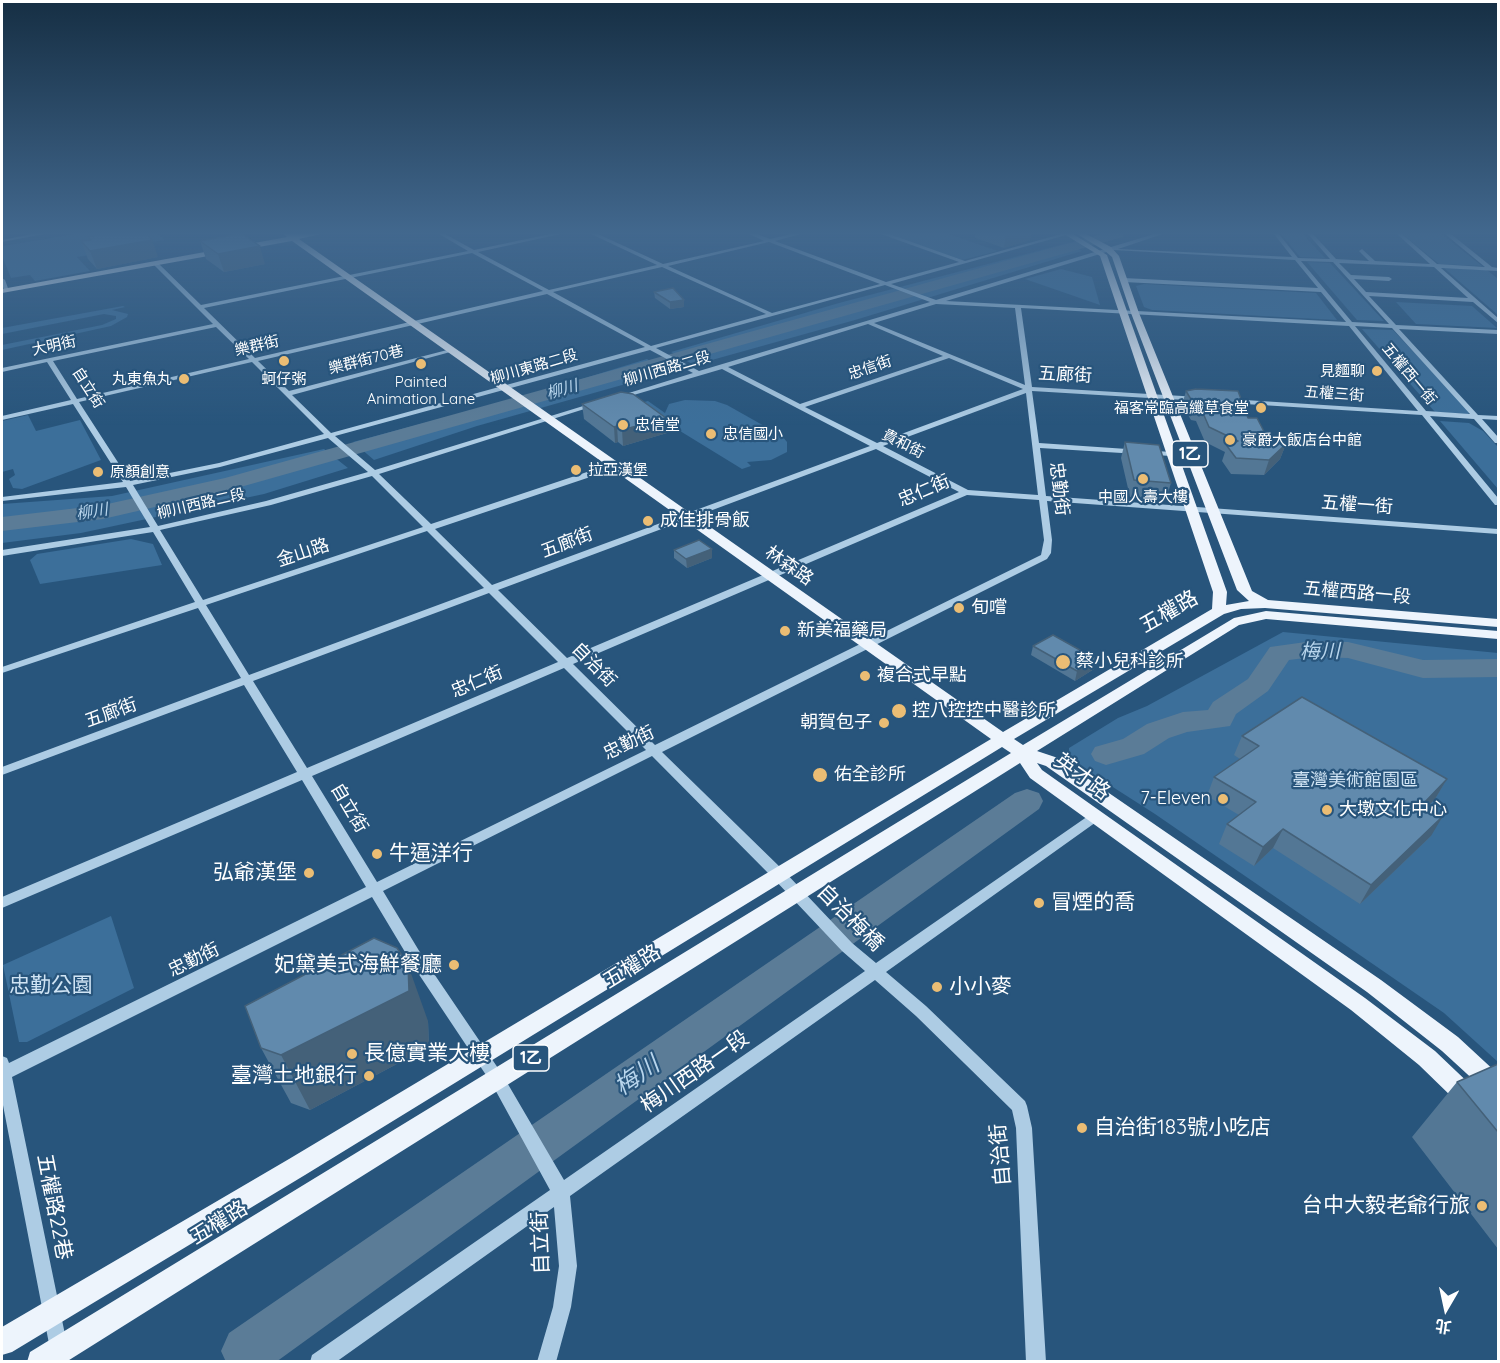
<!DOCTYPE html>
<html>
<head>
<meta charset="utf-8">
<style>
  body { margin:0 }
  #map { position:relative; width:1500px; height:1363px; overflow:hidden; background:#28557c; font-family:Quicksand,"Noto Sans TC",sans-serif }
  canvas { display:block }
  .frame { position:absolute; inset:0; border:3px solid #fff; pointer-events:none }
  .north { position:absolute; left:1416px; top:1279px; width:60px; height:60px; -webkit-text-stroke:4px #28557c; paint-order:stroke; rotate:189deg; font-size:16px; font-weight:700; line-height:24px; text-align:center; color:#fff }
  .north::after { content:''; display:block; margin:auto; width:21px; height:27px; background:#fff; clip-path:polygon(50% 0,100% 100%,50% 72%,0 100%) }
</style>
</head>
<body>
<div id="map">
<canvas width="1500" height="1363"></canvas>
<div class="frame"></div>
<div class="north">北</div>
</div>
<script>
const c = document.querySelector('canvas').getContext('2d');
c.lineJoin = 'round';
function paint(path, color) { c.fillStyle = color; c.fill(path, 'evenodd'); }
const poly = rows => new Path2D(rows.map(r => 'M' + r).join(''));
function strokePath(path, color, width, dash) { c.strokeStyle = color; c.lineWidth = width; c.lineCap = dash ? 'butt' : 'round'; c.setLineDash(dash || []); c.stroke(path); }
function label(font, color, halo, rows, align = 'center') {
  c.font = font + ' Quicksand,"Noto Sans TC",sans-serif'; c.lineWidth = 4.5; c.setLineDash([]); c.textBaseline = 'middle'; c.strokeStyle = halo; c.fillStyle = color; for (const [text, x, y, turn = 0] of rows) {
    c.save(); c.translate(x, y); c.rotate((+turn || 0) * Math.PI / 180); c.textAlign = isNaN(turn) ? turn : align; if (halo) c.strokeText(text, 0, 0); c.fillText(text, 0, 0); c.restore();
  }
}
const green = poly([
  [75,234,158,234,165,240,131,245,133,248,77,257,90,271,35,281,30,275,11,278,2,256,2,246],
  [885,234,949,234,998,251,962,260],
  [1281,234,1303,234,1325,258,1300,257],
  [1402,234,1442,234,1482,266,1439,264],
  [1068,243,1082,251,855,320,694,365,671,352,839,303],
  [1307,262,1330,263,1384,321,1357,320],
  [1444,268,1487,270,1498,279,1498,315],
  [1061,269,1092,277,1100,305,1025,279],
  [1144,284,1316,293,1337,320,1152,310,1144,307,1136,286],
  [1396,302,1472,306,1497,328,1416,324],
  [123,306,125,307,112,310,128,314,127,317,111,326,2,350,2,345,102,325,116,319,116,316,104,314,2,334,2,328],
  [1362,329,1393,330,1470,412,1468,414,1435,412],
  [647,359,668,372,477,426,374,460,353,442,533,394],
  [685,400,715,401,727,405,782,436,787,442,787,452,771,460,747,462,751,466,742,469,636,404,648,401,665,413,669,404],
  [28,415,36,431,80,420,101,460,22,489,13,488,9,479,15,475,13,469,2,472,2,421],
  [1440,421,1469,423,1483,431,1498,447,1498,489],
  [324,449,348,468,264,494,81,533,2,543,2,504,112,496],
  [131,539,153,544,162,565,40,584,30,560,37,554],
  [1283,632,1498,653,1498,1062,1444,1013,1155,814,1069,759,1069,748,1118,718,1147,706],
  [111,916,134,988,27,1042,19,1042,3,965]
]);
const river = poly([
  [1102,234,1124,234,1123,237,237,488,103,519,2,531,2,517,103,505,225,478,1102,234],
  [1313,641,1348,642,1423,660,1498,659,1498,677,1423,678,1348,658,1313,657,1289,660,1268,691,1236,714,1230,726,1187,732,1169,738,1144,754,1106,765,1095,761,1091,754,1095,747,1123,739,1147,724,1183,712,1208,710,1213,702,1248,679,1270,647,1313,641],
  [1027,789,1039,793,1043,801,1039,809,276,1362,226,1362,221,1351,229,1333,1015,793,1027,789]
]);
const minor = poly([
  [32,234,45,234,2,242,2,240,32,234],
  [439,234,445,234,474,250,550,234,561,234,478,252,549,290,657,265,591,234,598,234,663,264,764,241,749,234,757,234,770,239,791,234,801,234,775,241,886,282,959,262,881,234,889,234,965,261,1061,234,1070,234,891,284,936,300,1154,234,1163,234,1118,249,1292,257,1274,234,1279,234,1298,258,1330,259,1308,234,1313,234,1336,259,1369,261,1359,251,1362,249,1375,261,1430,264,1397,234,1402,234,1437,264,1485,267,1445,234,1451,234,1492,267,1498,268,1498,271,1441,268,1498,318,1498,323,1473,302,1369,296,1396,325,1498,330,1498,334,1399,329,1478,415,1498,416,1498,420,1482,419,1498,437,1498,443,1495,443,1474,419,1430,416,1498,498,1498,505,1495,505,1422,415,1229,403,1226,401,1229,399,1418,411,1349,326,1021,308,1032,387,1199,397,1202,399,1199,401,1032,391,1039,443,1171,452,1175,454,1171,456,1040,448,1046,496,1498,529,1498,534,1047,501,1052,540,1051,553,1047,559,662,752,783,870,852,943,876,963,1091,814,1099,814,1101,817,1099,820,886,972,926,1006,1025,1101,1027,1106,1032,1128,1046,1362,1026,1362,1016,1128,1012,1110,916,1016,875,980,570,1196,577,1266,571,1307,556,1362,537,1362,553,1307,559,1266,554,1207,336,1362,310,1362,312,1355,550,1190,492,1084,414,967,372,897,12,1077,68,1349,66,1356,59,1358,52,1356,50,1349,2,1100,2,1056,7,1058,9,1063,366,887,302,780,2,908,2,897,297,772,244,685,2,775,2,767,241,678,198,608,2,673,2,667,195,602,153,532,2,556,2,550,150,527,126,487,2,501,2,497,123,482,73,404,2,420,2,416,71,400,47,362,2,372,2,368,213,324,153,264,153,262,157,262,201,305,468,251,439,234],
  [769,242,880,284,772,313,668,266,769,242],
  [1113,250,1295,260,1318,288,1124,278,1121,280,1124,282,1321,292,1346,322,946,301,1113,250],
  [472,253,543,291,255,358,204,308,472,253],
  [1301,261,1333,262,1389,324,1352,322,1301,261],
  [1339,263,1434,267,1468,298,1366,292,1354,279,1389,281,1392,279,1389,277,1351,275,1339,263],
  [662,267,766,314,651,346,553,292,662,267],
  [885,285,930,302,699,371,656,348,885,285],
  [547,294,645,347,331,433,292,395,454,351,451,349,289,391,258,361,547,294],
  [936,304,1015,308,1025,385,874,323,936,304],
  [868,324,943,356,800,404,728,367,868,324],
  [1355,326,1392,328,1470,414,1426,411,1355,326],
  [216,327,249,359,77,399,53,361,216,327],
  [650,350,693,373,616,397,616,399,620,399,722,369,870,446,492,585,435,529,617,468,617,464,611,464,431,524,379,474,597,405,597,403,593,403,375,470,335,436,650,350],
  [949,358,1023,389,877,443,805,407,949,358],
  [252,362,324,434,219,463,130,481,79,402,252,362],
  [1026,393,1038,495,968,490,883,446,1026,393],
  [328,438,368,472,266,501,158,526,133,485,220,467,328,438],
  [876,449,959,492,567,658,498,590,876,449],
  [372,476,423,527,203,600,160,530,271,505,372,476],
  [967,495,1039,500,1044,540,1041,555,655,745,573,664,967,495],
  [427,531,484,588,249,675,206,605,427,531],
  [489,593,558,662,307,768,253,681,489,593],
  [564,668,646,750,377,882,312,776,564,668],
  [652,756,773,878,842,951,865,971,564,1180,502,1074,424,959,383,891,652,756],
  [2,278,5,280,9,291,4,290,2,284,2,278]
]);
const major = poly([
  [284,234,321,234,299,239,1003,732,1212,609,1213,592,1100,256,1064,234,1073,234,1107,255,1227,592,1226,605,1249,601,1237,590,1131,313,1112,257,1105,251,1077,234,1086,234,1111,247,1119,256,1139,313,1252,591,1268,600,1498,619,1498,627,1265,608,1241,609,1224,614,1014,739,1023,745,1234,618,1266,611,1498,631,1498,639,1266,619,1239,625,1037,751,1058,758,1381,980,1458,1037,1498,1074,1498,1098,1490,1095,1442,1051,1367,992,1046,766,1037,763,1042,770,1365,998,1435,1051,1498,1111,1498,1137,1490,1134,1419,1065,1351,1010,1030,778,1020,763,66,1362,27,1362,30,1352,1011,753,1002,747,305,1175,12,1352,2,1355,2,1327,289,1159,991,739,292,241,2,293,2,289,287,237,284,234]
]);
const wall = poly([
  [975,234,1031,234,1030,240,1004,248,975,238],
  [88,237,158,257,97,269,88,259,81,241,90,240],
  [200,241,265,264,224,272,206,259],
  [654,292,684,300,684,307,670,309,655,298],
  [1186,391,1248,418,1270,443,1286,444,1280,459,1264,475,1231,474,1222,461,1225,452,1205,442,1196,421,1191,420,1182,405],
  [582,404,667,433,623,446,618,442,615,443,584,419],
  [1125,442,1171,483,1166,499,1130,497,1121,458],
  [674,550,712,558,687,568,674,558],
  [1033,646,1096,659,1094,669,1075,681,1031,655],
  [1242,736,1447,779,1435,799,1427,807,1431,836,1360,904,1273,848,1254,866,1219,844,1227,824,1239,815,1207,796,1214,777,1240,759,1234,755],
  [428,1021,429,1047,310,1110,291,1103,261,1048],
  [1498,1064,1498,1249,1412,1137,1457,1082]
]);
const shadedWall = poly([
  [1006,234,1031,234,1030,240,1004,248],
  [152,240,158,257,97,269,90,251],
  [260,246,265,264,224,272,218,254],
  [684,300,684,307,670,309,670,302],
  [666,418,667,433,623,446,622,430],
  [617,426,618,442,615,443,614,427],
  [1286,444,1280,459,1264,475,1269,460],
  [712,549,712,558,687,568,686,559],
  [1096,659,1094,669,1075,681,1077,671],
  [1447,779,1435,799,1411,824,1422,805],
  [1443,816,1431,836,1360,904,1371,885],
  [1283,829,1273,848,1254,866,1263,847],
  [408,965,428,1021,429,1047,310,1110,281,1055]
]);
const building = poly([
  [104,234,147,234,152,240,90,251,81,241,91,240,88,237,104,234],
  [239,234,242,234,260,246,218,254,200,241,239,234],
  [673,288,684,300,670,302,654,292,673,288],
  [1196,389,1238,391,1248,418,1257,418,1270,443,1286,444,1269,460,1236,458,1227,446,1238,441,1209,427,1200,406,1195,406,1186,391,1196,389],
  [621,392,633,394,666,418,622,430,617,426,614,427,582,404,621,392],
  [1125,442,1159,445,1171,483,1134,480,1125,442],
  [699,540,712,549,686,559,674,550,699,540],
  [1053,635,1096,659,1077,671,1033,646,1053,635],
  [1302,697,1447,779,1422,805,1443,816,1371,885,1283,829,1263,847,1227,824,1256,802,1214,777,1259,746,1242,736,1302,697],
  [374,938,397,948,408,965,409,991,281,1055,261,1048,245,1006,374,938],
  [1498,1064,1498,1132,1457,1082,1498,1064]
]);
const markers = [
  [284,361,6,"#ebbd74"],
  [421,364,6,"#ebbd74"],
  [1377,371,6,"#ebbd74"],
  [184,379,6,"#ebbd74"],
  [1261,408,6,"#ebbd74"],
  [623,425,6,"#ebbd74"],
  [711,434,6,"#ebbd74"],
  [1230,440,6,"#ebbd74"],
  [576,470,6,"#ebbd74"],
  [98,472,6,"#ebbd74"],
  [1143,479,6,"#ebbd74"],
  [648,521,6,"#ebbd74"],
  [959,608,6,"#ebbd74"],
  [785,631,6,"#ebbd74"],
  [1063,662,8,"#ebbd74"],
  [865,676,6,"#ebbd74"],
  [899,711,8,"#ebbd74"],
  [884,723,6,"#ebbd74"],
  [820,775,8,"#ebbd74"],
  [1223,799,6,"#ebbd74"],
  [1327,810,6,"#ebbd74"],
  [377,854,6,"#ebbd74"],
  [309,873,6,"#ebbd74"],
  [1039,903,6,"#ebbd74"],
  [454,965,6,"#ebbd74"],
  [937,987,6,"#ebbd74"],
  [352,1054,6,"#ebbd74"],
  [369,1076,6,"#ebbd74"],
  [1082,1128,6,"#ebbd74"],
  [1482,1206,6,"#ebbd74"]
];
const farStreetnames = [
  ["大明街",54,346,-12],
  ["樂群街",257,346,-13],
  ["樂群街70巷",366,360,-14],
  ["柳川東路二段",534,367,-16],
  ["忠信街",870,368,-19],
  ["柳川西路二段",667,369,-16],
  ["五權西一街",1409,374,50],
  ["自立街",88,388,57],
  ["五權三街",1334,394,4],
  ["貴和街",903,444,27],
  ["柳川西路二段",201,504,-13]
];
const farPoinames = [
  ["見麵聊",1365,371,"right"],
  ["丸東魚丸",172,379,"right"],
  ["蚵仔粥",284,379,"center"],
  ["Painted",421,382,"center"],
  ["Animation Lane",421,399,"center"],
  ["福客常臨高纖草食堂",1249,408,"right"],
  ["忠信堂",635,425],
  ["忠信國小",723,434],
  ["豪爵大飯店台中館",1242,440],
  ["拉亞漢堡",588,470],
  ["原顏創意",110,472],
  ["中國人壽大樓",1143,497,"center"]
];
const farWaternames = [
  ["柳川",562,390,-16],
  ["柳川",92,512,-9]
];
const shields = [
  [1190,454,36],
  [531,1058,36]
];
const shieldNames = [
  ["1乙",1190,454],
  ["1乙",531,1058]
];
const streetNames = [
  ["五廊街",1065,375,3],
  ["忠勤街",1059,489,83],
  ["忠仁街",924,491,-23],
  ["五權一街",1357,505,4],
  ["五廊街",567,543,-21],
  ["金山路",303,553,-18],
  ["林森路",789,566,35],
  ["五權西路一段",1357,593,5],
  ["自治街",594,665,45],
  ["忠仁街",477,682,-23],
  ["五廊街",111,713,-20],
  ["忠勤街",629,743,-26],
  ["自立街",349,808,59],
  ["忠勤街",194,960,-26]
];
const poiNames = [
  ["成佳排骨飯",660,521],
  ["旬嚐",971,608],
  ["新美福藥局",797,631],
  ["蔡小兒科診所",1076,662],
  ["複合式早點",877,676],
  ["控八控控中醫診所",912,711],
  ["朝賀包子",872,723,"right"],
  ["佑全診所",834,775],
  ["7-Eleven",1211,799,"right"],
  ["大墩文化中心",1339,810]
];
const parkNames = [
  ["臺灣美術館園區",1355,781]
];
const waterNames = [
  ["梅川",1320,652,-1]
];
const nearStreetnames = [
  ["五權路",1169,612,-30],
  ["英才路",1082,777,36],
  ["自治梅橋",850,918,45],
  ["五權路",632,967,-32],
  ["梅川西路一段",695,1072,-35],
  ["自治街",1001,1155,-95],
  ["五權路22巷",54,1207,79],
  ["五權路",219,1223,-32],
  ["自立街",541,1243,-92]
];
const nearPoinames = [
  ["牛逼洋行",389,854],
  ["弘爺漢堡",297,873,"right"],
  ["冒煙的喬",1051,903],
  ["妃黛美式海鮮餐廳",442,965,"right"],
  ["小小麥",949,987],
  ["長億實業大樓",364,1054],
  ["臺灣土地銀行",357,1076,"right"],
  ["自治街183號小吃店",1094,1128],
  ["台中大毅老爺行旅",1470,1206,"right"]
];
const nearParknames = [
  ["忠勤公園",51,986]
];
const nearWaternames = [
  ["梅川",637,1076,-35]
];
paint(green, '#3c6f9a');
paint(river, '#5b7c97');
paint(minor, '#adcce4');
paint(major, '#edf4fc');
paint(wall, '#537795');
paint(shadedWall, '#446179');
paint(building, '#618aad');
strokePath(building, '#446179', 1.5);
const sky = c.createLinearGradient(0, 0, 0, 425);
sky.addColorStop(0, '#162f44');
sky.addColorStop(0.55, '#42688e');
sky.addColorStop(1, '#42688e00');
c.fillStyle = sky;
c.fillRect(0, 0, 1500, 425);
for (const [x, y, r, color] of markers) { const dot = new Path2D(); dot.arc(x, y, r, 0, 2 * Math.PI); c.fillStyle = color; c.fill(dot); strokePath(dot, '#28557c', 2); }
label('15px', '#fff', '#28557c', farStreetnames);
label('15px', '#fff', '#28557c', farPoinames, 'left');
label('italic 16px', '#b8d5ec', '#28557c', farWaternames);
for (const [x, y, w] of shields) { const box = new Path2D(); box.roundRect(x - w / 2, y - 13, w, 26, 4.5); c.fillStyle = '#28557c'; c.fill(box); strokePath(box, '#fff', 1.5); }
label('bold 16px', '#fff', null, shieldNames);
label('18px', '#fff', '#28557c', streetNames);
label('18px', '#fff', '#28557c', poiNames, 'left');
label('18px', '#d0e4f4', '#28557c', parkNames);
label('italic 20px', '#b8d5ec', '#28557c', waterNames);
label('21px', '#fff', '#28557c', nearStreetnames);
label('21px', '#fff', '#28557c', nearPoinames, 'left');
label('21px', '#d0e4f4', '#28557c', nearParknames);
label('italic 24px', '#b8d5ec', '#28557c', nearWaternames);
</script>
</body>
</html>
